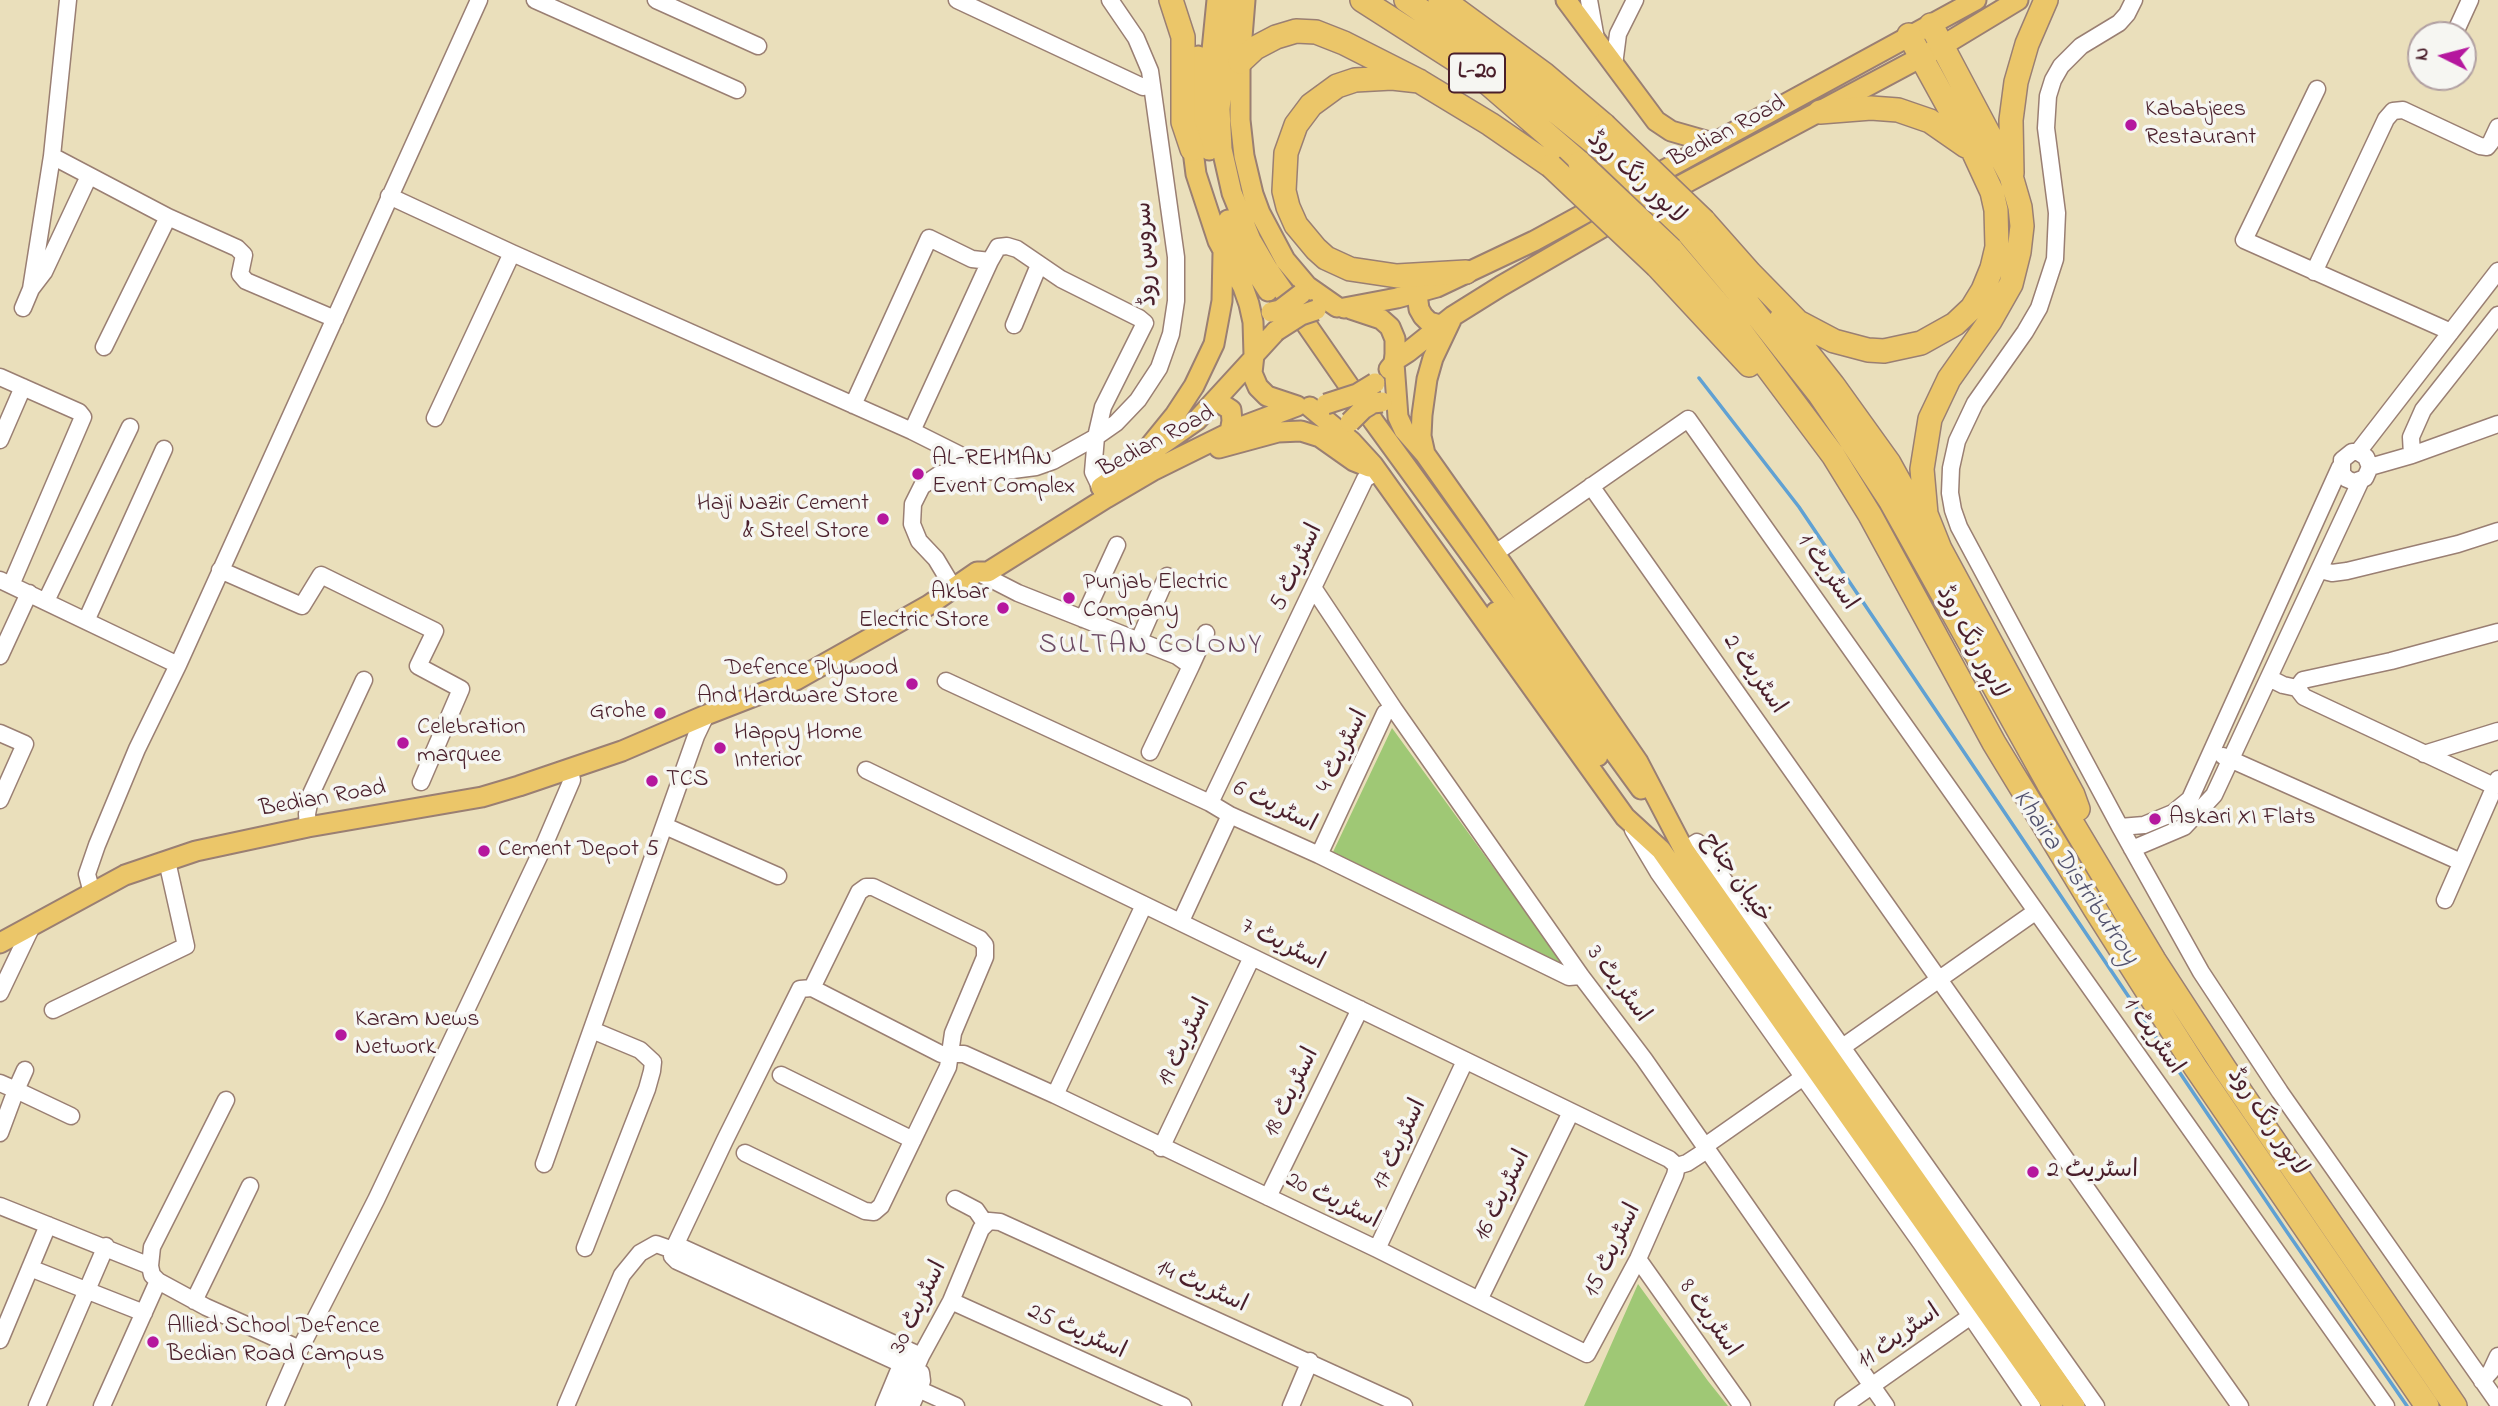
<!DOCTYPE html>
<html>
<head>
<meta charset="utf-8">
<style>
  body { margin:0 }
  #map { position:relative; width:2498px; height:1406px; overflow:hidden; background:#eadfbb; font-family:"Indie Flower",sans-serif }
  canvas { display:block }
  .north { position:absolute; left:2407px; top:21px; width:70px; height:70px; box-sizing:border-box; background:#f6f6f2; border:2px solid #b1a0a2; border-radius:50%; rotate:276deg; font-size:19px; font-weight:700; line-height:28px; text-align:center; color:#4a1f2b }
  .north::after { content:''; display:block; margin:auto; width:24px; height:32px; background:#b5179e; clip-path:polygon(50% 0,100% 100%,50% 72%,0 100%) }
</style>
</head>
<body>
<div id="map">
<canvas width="2498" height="1406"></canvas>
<div class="north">N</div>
</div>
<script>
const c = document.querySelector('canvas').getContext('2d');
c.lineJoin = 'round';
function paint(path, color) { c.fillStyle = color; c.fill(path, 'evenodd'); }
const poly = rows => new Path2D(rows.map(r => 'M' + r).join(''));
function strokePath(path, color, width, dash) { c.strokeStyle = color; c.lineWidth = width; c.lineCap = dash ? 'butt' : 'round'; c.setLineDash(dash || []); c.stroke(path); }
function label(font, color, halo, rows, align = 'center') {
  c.font = font + ' "Indie Flower","Playpen Sans Arabic",sans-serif'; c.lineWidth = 7; c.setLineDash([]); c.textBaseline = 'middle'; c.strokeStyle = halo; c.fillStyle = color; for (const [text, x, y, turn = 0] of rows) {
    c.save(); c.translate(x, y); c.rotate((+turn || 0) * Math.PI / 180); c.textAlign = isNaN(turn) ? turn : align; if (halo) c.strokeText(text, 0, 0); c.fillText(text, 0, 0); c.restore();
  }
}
const green = poly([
  [1392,728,1571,974,1333,852],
  [1638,1284,1708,1381,1728,1406,1584,1406]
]);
const stream = poly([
  [1699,378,1799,507,2287,1232,2407,1406]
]);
const minor = poly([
  [535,0,737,90],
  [656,0,758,46],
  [957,0,1143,87,1152,85],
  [1589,0,1596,39],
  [2134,0,2127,14,2119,23,2081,46,2061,66,2053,80,2048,96,2046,128,2057,213,2055,259,2039,308,2025,332,1975,403,1957,441,1951,468,1950,493,1953,510,1959,527,2120,827,2201,972,2280,1092,2498,1403],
  [2454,35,2470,0],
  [1614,65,1618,34,1635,0],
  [2317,89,2244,240,2451,332],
  [52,156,168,217,237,248,244,255,240,274,246,281,335,319],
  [389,196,512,253,912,431,964,457,966,472],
  [2314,272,2386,119,2393,111,2403,110,2480,146,2487,147,2491,142,2498,127],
  [31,289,44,272,89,176],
  [23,308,31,289,52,156,68,0],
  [1014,325,1039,265],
  [104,347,168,217],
  [0,377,79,412,83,417,11,585],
  [853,405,929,238,972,259,990,261,998,247,1007,246,1017,249,1061,279,1139,318,1145,323,1103,407,1096,437,1093,472,1105,497],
  [435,418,512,253],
  [912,431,990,261],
  [0,440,23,387],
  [2358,452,2366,457,2370,467,2365,478,2354,482,2347,479,2342,474,2342,460,2352,452,2358,452,2498,271],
  [2412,455,2411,437,2423,410,2498,315],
  [2370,467,2412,455,2498,424],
  [1591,486,2240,1406],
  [1494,554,1688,419,2386,1406],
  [220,570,302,606,321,575,435,631,418,666,461,689,421,782],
  [2320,570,2332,573,2347,571,2458,544,2498,531],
  [977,572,1018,593,1177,656,1191,666,1150,752],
  [0,580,178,665,137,749,97,845,87,874,92,893],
  [954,589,936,559,919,541,912,524,913,504,922,486,940,474,950,472,1005,471,1036,467,1053,461,1096,437,1116,423,1138,400,1159,368,1171,334,1176,301,1176,257,1152,85,1150,71,1136,38,1110,0],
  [1314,589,1394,709,1581,976,1644,1059,1886,1406],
  [46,601,130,427],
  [1083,619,1117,545],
  [86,621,164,449],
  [1139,640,1167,576],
  [0,656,29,593],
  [178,665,479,0],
  [1191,666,1206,633],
  [2269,678,2283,685,2297,688,2303,680,2391,661,2498,632],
  [946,681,1210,803,1230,815,1319,855,1569,977,1581,976],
  [2297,688,2304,697,2494,786],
  [0,733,25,744,0,800],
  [2424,754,2498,731],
  [2223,756,2461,862],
  [866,770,1669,1159,1677,1166],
  [1210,803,1365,479,1377,471],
  [665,826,778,876],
  [308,827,307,814,311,794,364,680],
  [2120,827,2144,825,2173,813,2190,799,2340,467],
  [1633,830,1658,872,1921,1243,2032,1406],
  [2132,849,2184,827,2214,795,2361,480],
  [1684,850,1697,842,2096,1406],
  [1319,855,1385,713,1394,709],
  [2445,900,2498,779],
  [1181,921,1230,815],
  [0,993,32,926],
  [53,1010,186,946,167,861],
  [1834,1053,2035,912],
  [25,1070,16,1090,71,1116],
  [781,1075,913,1140],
  [0,1083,16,1090,0,1133],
  [1055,1095,1144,905],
  [1705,1146,1812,1071],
  [1161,1148,1252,957],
  [745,1153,865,1211,874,1212,881,1206,948,1067,953,1033,985,957,985,945,980,939,873,887,866,887,859,892,812,988],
  [544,1164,696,736,706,715],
  [1677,1166,1687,1163,1707,1150],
  [1268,1197,1360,1009],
  [955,1199,976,1210,985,1223],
  [0,1206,150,1266,152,1275,158,1281,206,1307,300,1349],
  [585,1248,647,1089,652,1071,653,1062,640,1050,592,1030],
  [1377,1249,1465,1061],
  [1638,1259,1742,1406],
  [150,1266,152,1247,226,1100],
  [30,1268,144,1313],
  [1479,1300,1571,1112],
  [194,1301,250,1186],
  [951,1301,1183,1406],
  [0,1340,48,1225],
  [2482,1381,2491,1371,2498,1356],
  [918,1389,956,1406],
  [37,1406,106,1246],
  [102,1406,158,1281],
  [275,1406,300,1349,376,1200,542,850,572,780,570,770],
  [566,1406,622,1275,640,1253,656,1244,673,1250,678,1246,681,1247,921,1356],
  [884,1406,906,1353],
  [899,1406,921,1356,951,1301,981,1229,989,1221,1000,1222,1404,1406],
  [911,1406,922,1381,921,1373,677,1261,672,1256,673,1250,725,1140,800,989,812,988,941,1054,964,1054,1055,1095,1377,1249,1587,1354,1638,1259,1675,1175,1677,1166],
  [1291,1406,1310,1361],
  [1843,1406,1978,1311]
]);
const major = poly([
  [1231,0,1220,109,1222,149,1232,193,1251,240,1268,269,1374,422,1641,789],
  [1245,0,1240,62,1240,120,1244,156,1253,194,1260,213,1285,260,1307,286,1337,307],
  [1566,0,1656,121,1671,131,1713,143],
  [1198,56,1191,135,1196,174,1218,241,1243,287,1249,304,1253,322,1254,355],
  [1209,150,1206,111,1217,0],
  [1228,220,1240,248,1268,291],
  [1417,294,1419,309,1423,316,1429,322,1440,325],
  [1344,308,1397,298,1437,287,1534,241,1976,0],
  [1351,309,1381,319,1390,327,1395,339,1395,354,1394,363,1389,369],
  [1276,331,1254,355,1252,373,1258,387,1267,396,1297,406],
  [1394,361,1408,352,1453,316,1501,286,1603,227,1942,46,2018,0],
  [1394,363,1398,417,1404,430,1425,454,1478,529,1638,762,1684,850,2075,1406],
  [1217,401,1231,410,1232,421,1230,432],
  [1310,407,1351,441,1373,465,1625,817,1661,850,2053,1406],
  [1149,447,1175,415,1194,386,1214,344,1222,301,1223,253],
  [1219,448,1278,432,1301,431,1320,437,1354,461,1369,467],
  [1425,454,1421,436,1422,415,1427,379,1433,358,1451,320],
  [1101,487,1197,420,1252,360],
  [1496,612,1598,756],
  [0,943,125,875,196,851,308,827,482,797,519,786,622,751,706,715,796,680,929,605,977,572,988,572,1106,498,1152,471,1241,427,1297,406]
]);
const highway = poly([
  [1171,0,1183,37,1183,122,1192,149],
  [1362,0,1476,73,1580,163],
  [1406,0,1490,58,1597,145],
  [1440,0,1450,5,1544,74,1604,125],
  [1931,25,2011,176,2020,207,2022,226,2019,252,2011,284,1990,321,1949,379,1930,419,1922,469,1926,514,1940,549,2073,795,2078,809],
  [1240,62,1255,48,1276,37,1296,31,1316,32,1344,43,1419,81,1490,124,1551,166],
  [1419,81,1392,78,1355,80,1337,86,1311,105,1296,125,1286,153,1284,191,1288,207,1296,225,1316,249,1326,258,1350,269,1397,276,1466,272],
  [1820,112,1871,108,1898,110,1930,121,1966,146],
  [2012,173,2011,120,2016,82,2027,44,2046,0],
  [1704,221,1750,273,1798,322,1834,341,1868,350,1884,351,1921,343,1955,324,1972,308,1983,290,1992,268,1997,247,1996,210,1992,192,1974,153,1909,35],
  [1686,230,1749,305,1820,395,1850,439,1890,500,2048,783,2154,960,2225,1069,2455,1406],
  [1671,249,1735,324,1833,455,1870,515,1994,743,2095,909,2196,1068,2427,1406],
  [1657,266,1749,365],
  [1781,319,1833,385,1889,463,1922,523]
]);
const majorBridge = poly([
  [1271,312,1280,310,1301,294],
  [1276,331,1301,315,1316,310],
  [1326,404,1357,394,1375,383],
  [1350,422,1363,409,1373,403,1382,402]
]);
const highwayBridge = poly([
  [1604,125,1704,221],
  [1597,145,1686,230],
  [1580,163,1671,249],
  [1551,166,1657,266]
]);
const markers = [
  [2131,125,7,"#b5179e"],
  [918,474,7,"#b5179e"],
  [883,519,7,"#b5179e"],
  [1069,598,7,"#b5179e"],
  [1003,608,7,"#b5179e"],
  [912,684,7,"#b5179e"],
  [660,713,7,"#b5179e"],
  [403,743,7,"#b5179e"],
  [720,748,7,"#b5179e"],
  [652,781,7,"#b5179e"],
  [2155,819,7,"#b5179e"],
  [484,851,7,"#b5179e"],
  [341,1035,7,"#b5179e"],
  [2033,1172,7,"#b5179e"],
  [153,1342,7,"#b5179e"]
];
const shields = [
  [1477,73,56]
];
const shieldNames = [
  ["L-20",1477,73]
];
const poiNames = [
  ["Kababjees",2145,111],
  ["Restaurant",2145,139],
  ["AL-REHMAN",932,460],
  ["Event Complex",932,488],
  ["Haji Nazir Cement",869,505,"right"],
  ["& Steel Store",869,533,"right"],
  ["Punjab Electric",1083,584],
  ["Company",1083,612],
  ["Akbar",989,594,"right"],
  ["Electric Store",989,622,"right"],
  ["Defence Plywood",898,670,"right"],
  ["And Hardware Store",898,698,"right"],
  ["Grohe",646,713,"right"],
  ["Celebration",417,729],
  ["marquee",417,757],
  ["Happy Home",734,734],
  ["Interior",734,762],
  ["TCS",666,781],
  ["Askari XI Flats",2169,819],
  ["Cement Depot 5",498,851],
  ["Karam News",355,1021],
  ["Network",355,1049],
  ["اسٹریٹ 2",2047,1172],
  ["Allied School Defence",167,1328],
  ["Bedian Road Campus",167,1356]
];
const streetNames = [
  ["Bedian Road",1728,133,-28],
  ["لاہور رنگ روڈ",1635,179,43],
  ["سروس روڈ",1148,254,-93],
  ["Bedian Road",1157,443,-28],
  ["اسٹریٹ 5",1298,568,-65],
  ["اسٹریٹ 1",1826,573,55],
  ["لاہور رنگ روڈ",1970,643,62],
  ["اسٹریٹ 2",1753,675,55],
  ["اسٹریٹ 4",1344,752,-64],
  ["Bedian Road",323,800,-10],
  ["اسٹریٹ 6",1274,808,26],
  ["خیبان جناح",1735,879,55],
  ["اسٹریٹ 7",1282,946,26],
  ["اسٹریٹ 3",1617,985,53],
  ["اسٹریٹ 1",2152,1037,55],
  ["اسٹریٹ 19",1186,1043,-65],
  ["اسٹریٹ 18",1293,1093,-64],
  ["لاہور رنگ روڈ",2266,1123,56],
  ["اسٹریٹ 17",1401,1145,-65],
  ["اسٹریٹ 16",1504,1196,-64],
  ["اسٹریٹ 20",1332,1202,26],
  ["اسٹریٹ 15",1614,1251,-64],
  ["اسٹریٹ 14",1201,1288,24],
  ["اسٹریٹ 30",920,1308,-64],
  ["اسٹریٹ 8",1708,1319,55],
  ["اسٹریٹ 25",1076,1333,24],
  ["اسٹریٹ 11",1900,1338,-35]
];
const waterNames = [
  ["Khaira Distributroy",2074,878,56]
];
const quarterNames = [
  ["SULTAN COLONY",1151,647]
];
paint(green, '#9fc875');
strokePath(stream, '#60a1d3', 3.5);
strokePath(minor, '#9a7f73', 19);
strokePath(major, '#9a7f73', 23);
strokePath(highway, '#9a7f73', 26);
strokePath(minor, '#fff', 16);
strokePath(major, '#ebc669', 19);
strokePath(highway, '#ebc669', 23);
strokePath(majorBridge, '#9a7f73', 23, []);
strokePath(highwayBridge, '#9a7f73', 26, []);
strokePath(majorBridge, '#ebc669', 19);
strokePath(highwayBridge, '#ebc669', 23);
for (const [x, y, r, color] of markers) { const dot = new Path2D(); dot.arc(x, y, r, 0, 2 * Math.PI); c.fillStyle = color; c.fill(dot); strokePath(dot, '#f6f6f2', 2.5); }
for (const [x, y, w] of shields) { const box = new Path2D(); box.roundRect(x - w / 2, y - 19.5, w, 39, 5); c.fillStyle = '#f6f6f2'; c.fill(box); strokePath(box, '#4a1f2b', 2); }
label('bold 23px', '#4a1f2b', null, shieldNames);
label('24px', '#4a1f2b', '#f6f6f2', poiNames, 'left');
label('24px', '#4a1f2b', '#f6f6f2', streetNames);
label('italic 26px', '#53536e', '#f6f6f2', waterNames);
c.letterSpacing = '2px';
label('28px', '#6e4d65', '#f6f6f2', quarterNames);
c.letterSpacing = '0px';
</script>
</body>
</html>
